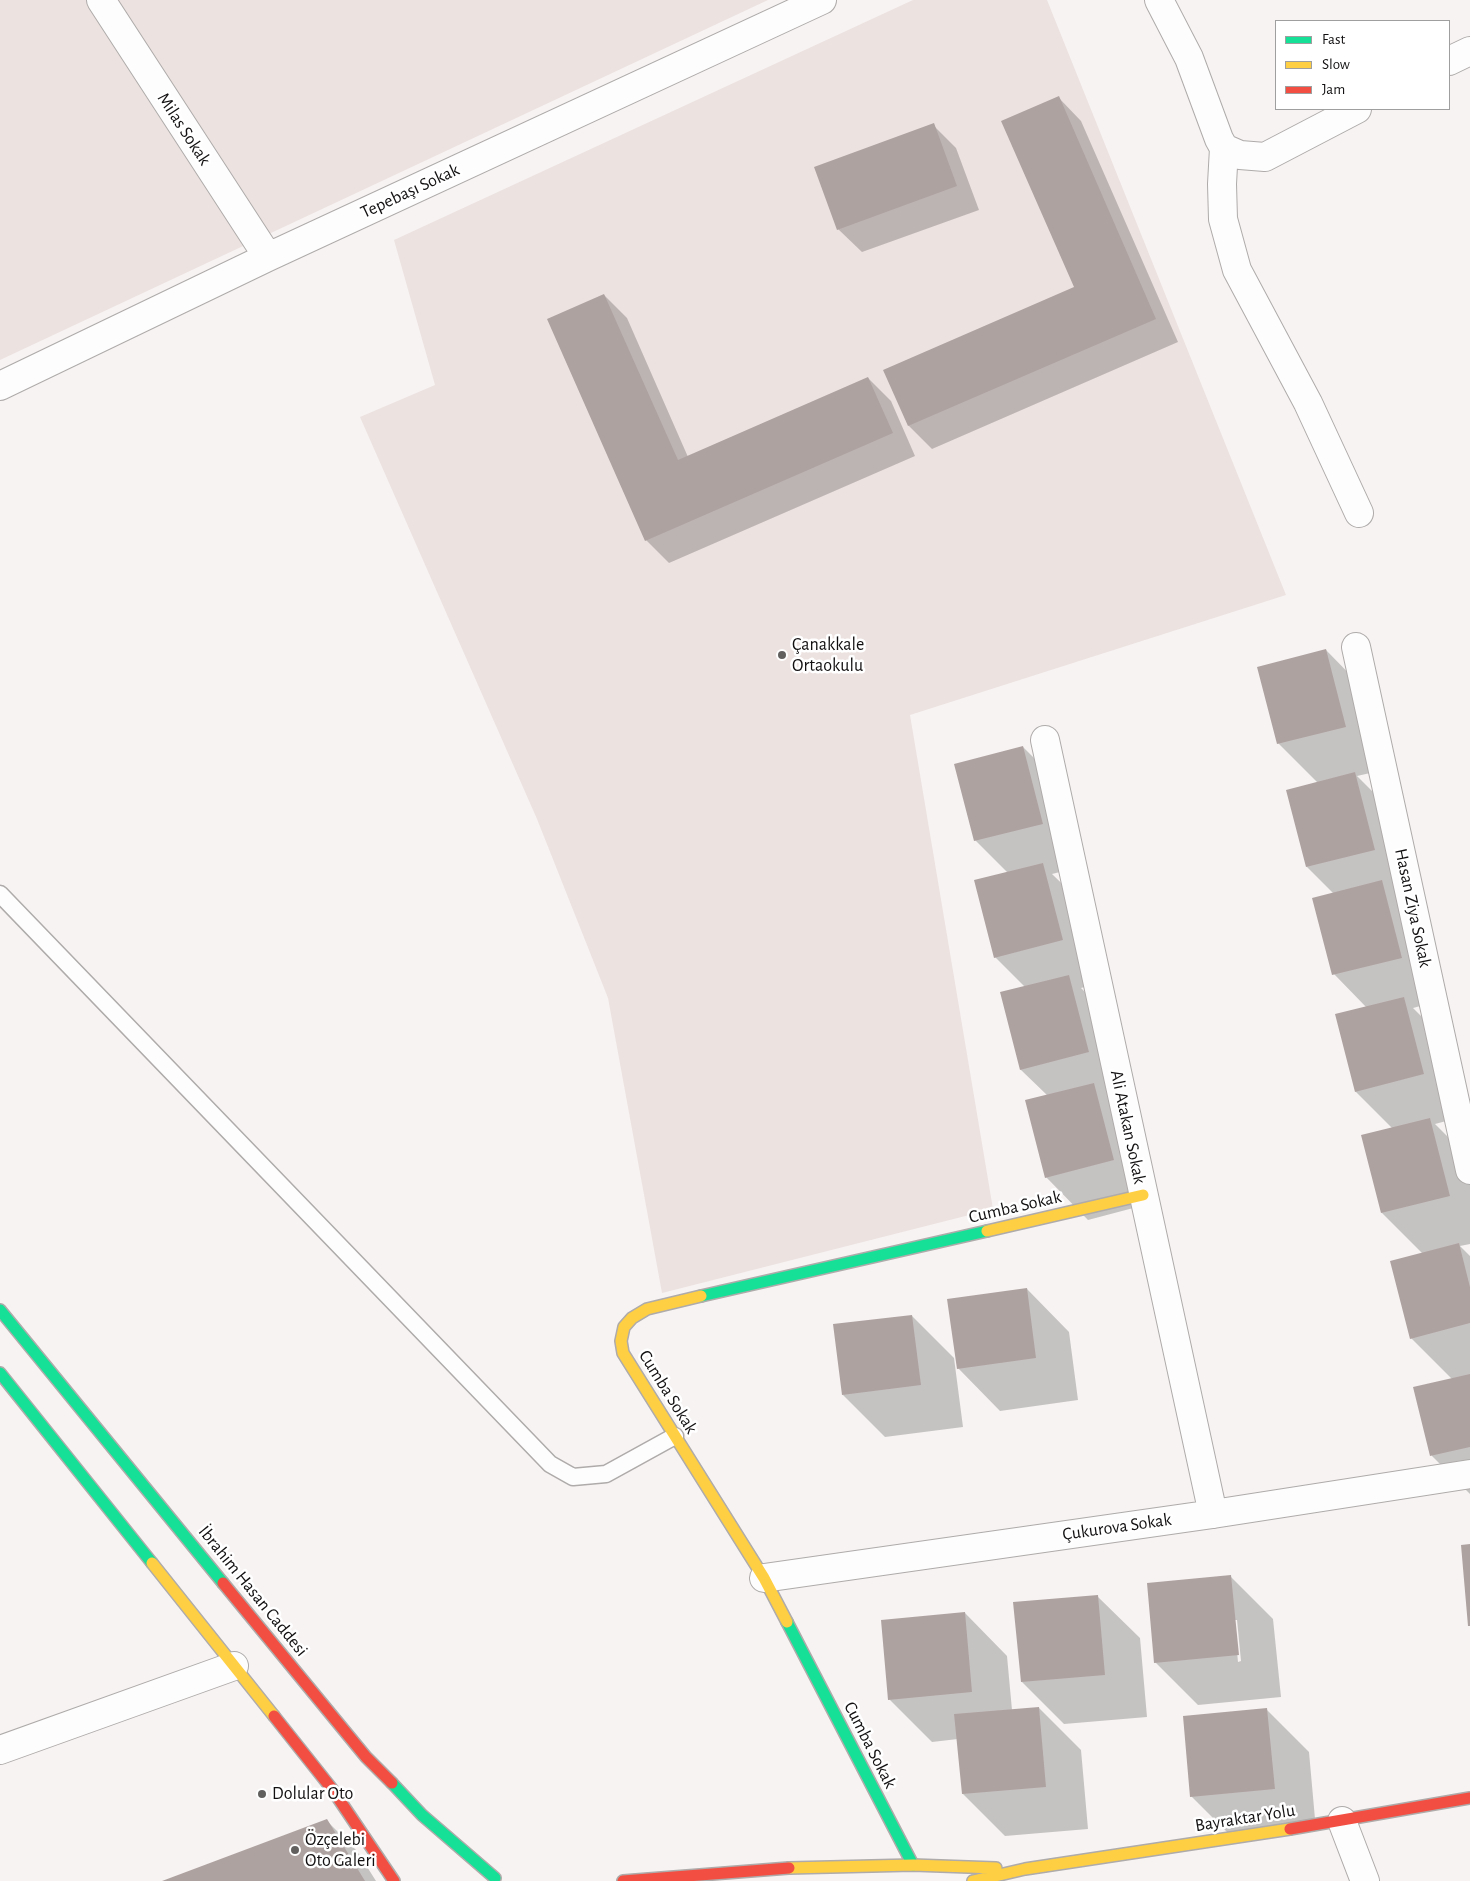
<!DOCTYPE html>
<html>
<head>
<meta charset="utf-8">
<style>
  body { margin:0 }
  #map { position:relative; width:1470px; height:1881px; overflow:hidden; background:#f7f3f3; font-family:"Alegreya Sans",sans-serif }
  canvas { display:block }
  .legend { position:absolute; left:1275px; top:20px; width:175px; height:90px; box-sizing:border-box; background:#fff; border:1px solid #a09f9f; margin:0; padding:6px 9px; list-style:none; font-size:15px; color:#121010 }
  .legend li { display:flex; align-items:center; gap:10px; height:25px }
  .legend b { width:25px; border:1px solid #a09f9f }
</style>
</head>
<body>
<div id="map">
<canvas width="1470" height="1881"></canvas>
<ul class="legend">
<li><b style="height:6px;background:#16e098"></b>Fast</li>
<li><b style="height:6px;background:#ffcf43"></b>Slow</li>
<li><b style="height:6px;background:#f24e42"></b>Jam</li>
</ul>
</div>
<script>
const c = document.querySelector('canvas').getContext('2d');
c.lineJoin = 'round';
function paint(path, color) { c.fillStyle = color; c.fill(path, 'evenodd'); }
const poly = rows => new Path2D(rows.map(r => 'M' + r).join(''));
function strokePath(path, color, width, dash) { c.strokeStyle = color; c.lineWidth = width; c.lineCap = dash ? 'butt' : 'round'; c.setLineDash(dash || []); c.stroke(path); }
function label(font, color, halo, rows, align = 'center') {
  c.font = font + ' "Alegreya Sans",sans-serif'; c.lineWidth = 5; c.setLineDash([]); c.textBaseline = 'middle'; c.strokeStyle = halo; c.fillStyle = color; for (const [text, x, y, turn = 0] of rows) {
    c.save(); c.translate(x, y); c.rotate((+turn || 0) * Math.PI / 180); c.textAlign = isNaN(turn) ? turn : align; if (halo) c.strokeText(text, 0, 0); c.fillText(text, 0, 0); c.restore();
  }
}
const built = poly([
  [0,0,768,0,0,360],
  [913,0,1047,0,1286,595,910,715,993,1209,662,1293,608,998,537,819,360,417,435,385,394,240]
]);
const shadow = poly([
  [1058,97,1081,121,1178,342,932,449,909,426,885,370,1076,288],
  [933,125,956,148,979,210,862,252,838,229],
  [604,295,627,318,688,457,868,378,891,401,915,456,669,563,646,540],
  [1326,650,1368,693,1388,769,1357,776,1397,816,1443,1000,1413,1008,1446,1041,1465,1116,1435,1124,1470,1159,1470,1244,1460,1246,1470,1256,1470,1494,1432,1456,1415,1388,1452,1379,1411,1338,1423,1254,1382,1213,1393,1129,1356,1092,1367,1008,1334,974,1334,894,1307,867,1318,783,1278,743],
  [1023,747,1065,789,1084,866,1052,874,1085,906,1104,982,1081,988,1111,1018,1156,1202,1088,1220,1046,1177,1048,1096,1021,1070,1025,987,995,957,1008,873,975,840],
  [1027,1289,1069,1332,1078,1400,1000,1411,958,1368],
  [912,1316,954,1358,963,1427,885,1437,843,1395],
  [1231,1577,1273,1619,1281,1697,1198,1705,1155,1662],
  [1234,1620,1237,1620,1241,1661,1238,1662],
  [1097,1596,1140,1638,1147,1717,1064,1724,1022,1682],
  [965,1613,1007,1656,1012,1710,1039,1708,1081,1750,1088,1829,1005,1836,963,1794,958,1739,932,1742,889,1699],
  [1267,1710,1309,1752,1316,1830,1233,1838,1191,1796],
  [327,1821,357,1851,376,1881,165,1881]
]);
const building = poly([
  [1059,96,1156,319,908,426,883,370,1074,287,1001,121],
  [934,123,957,186,837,230,814,167],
  [604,294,678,460,868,377,893,433,645,541,547,319],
  [1326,649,1346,727,1277,744,1257,667],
  [1023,746,1043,824,974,841,954,764],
  [1355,772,1375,850,1306,867,1286,790],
  [1043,863,1063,940,994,958,974,880],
  [1382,880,1402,958,1332,975,1312,898],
  [1069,975,1089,1052,1020,1070,1000,992],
  [1404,997,1424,1074,1355,1092,1335,1014],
  [1094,1083,1114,1160,1045,1178,1025,1100],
  [1430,1118,1450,1196,1381,1213,1361,1135],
  [1459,1243,1470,1287,1470,1323,1410,1339,1390,1261],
  [1027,1288,1036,1358,957,1369,947,1299],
  [912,1315,921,1385,842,1395,833,1324],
  [1470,1374,1470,1447,1430,1456,1413,1387],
  [1470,1544,1470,1626,1468,1626,1461,1545],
  [1231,1575,1239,1655,1154,1663,1147,1583],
  [1098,1595,1105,1675,1021,1682,1013,1602],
  [965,1612,972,1692,888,1700,881,1620],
  [1039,1707,1046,1787,962,1794,954,1714],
  [1267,1708,1275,1789,1190,1797,1183,1716],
  [327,1819,365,1881,162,1881]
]);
const lane = poly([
  [0,894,550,1464,573,1477,606,1474,675,1436]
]);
const street = poly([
  [101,0,268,257],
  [1159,0,1189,58,1219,139,1224,148,1240,155,1265,157,1357,109],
  [1449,61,1470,51],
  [1224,148,1222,184,1223,219,1237,270,1308,403,1359,513],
  [0,386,268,257,822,0],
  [1356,647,1470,1170],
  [1045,740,1213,1514],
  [764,1578,1213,1514,1470,1474],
  [0,1750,234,1666],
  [1342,1821,1365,1881]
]);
const fast = poly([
  [701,1296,987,1231],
  [0,1310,223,1583],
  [0,1373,152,1563],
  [787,1622,913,1865],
  [392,1783,422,1815,495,1878]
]);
const slow = poly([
  [987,1231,1143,1195],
  [701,1296,647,1309,632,1318,624,1327,621,1341,623,1353,764,1578,787,1622],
  [152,1563,274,1716],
  [789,1868,913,1865,996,1868],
  [973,1881,1025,1869,1290,1829]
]);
const jam = poly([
  [223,1583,366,1757,392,1783],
  [274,1716,332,1789,394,1881],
  [1290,1829,1470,1798],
  [623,1881,789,1868]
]);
const markers = [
  [782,655,5,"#625f5f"],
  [262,1794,5,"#625f5f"],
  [295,1850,5,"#625f5f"]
];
const streetNames = [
  ["Milas Sokak",184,129,57],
  ["Tepebaşı Sokak",410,191,-25],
  ["Hasan Ziya Sokak",1413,908,78],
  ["Ali Atakan Sokak",1128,1127,78],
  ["Cumba Sokak",1015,1207,-13],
  ["Cumba Sokak",668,1392,58],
  ["Çukurova Sokak",1117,1527,-8],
  ["İbrahim Hasan Caddesi",253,1591,51],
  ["Cumba Sokak",870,1745,63],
  ["Bayraktar Yolu",1245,1818,-9]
];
const poiNames = [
  ["Çanakkale",792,645],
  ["Ortaokulu",792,666],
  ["Dolular Oto",272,1794],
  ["Özçelebi",305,1840],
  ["Oto Galeri",305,1861]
];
paint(built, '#ece2e0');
paint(shadow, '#0003');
paint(building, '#aea2a0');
strokePath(lane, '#aeabaa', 19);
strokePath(street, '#aeabaa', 30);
strokePath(fast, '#aeabaa', 14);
strokePath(slow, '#aeabaa', 14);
strokePath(jam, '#aeabaa', 14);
strokePath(lane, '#fefdfd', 16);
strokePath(street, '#fefdfd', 28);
strokePath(fast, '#16e098', 11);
strokePath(slow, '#ffcf43', 11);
strokePath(jam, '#f24e42', 11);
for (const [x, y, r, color] of markers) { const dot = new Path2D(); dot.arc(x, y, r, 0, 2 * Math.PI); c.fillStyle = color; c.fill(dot); strokePath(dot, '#fff', 2); }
label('18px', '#121010', '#fff', streetNames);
label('18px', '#121010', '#fff', poiNames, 'left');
</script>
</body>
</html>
